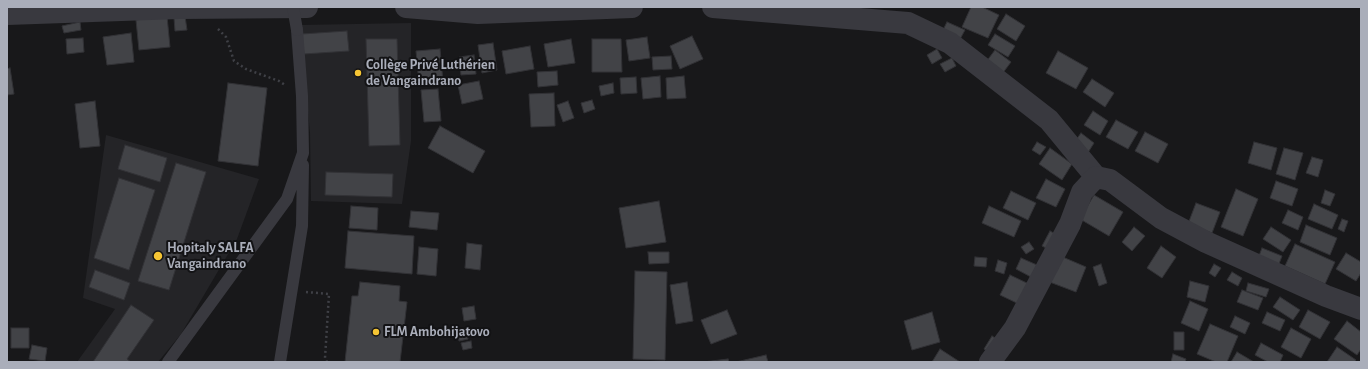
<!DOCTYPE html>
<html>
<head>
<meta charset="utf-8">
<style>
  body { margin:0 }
  #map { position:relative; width:1368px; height:369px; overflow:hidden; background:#18181a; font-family:"Alegreya Sans",sans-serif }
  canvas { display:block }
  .frame { position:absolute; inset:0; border:8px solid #aaaeba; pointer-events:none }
</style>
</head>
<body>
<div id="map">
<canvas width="1368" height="369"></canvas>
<div class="frame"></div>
</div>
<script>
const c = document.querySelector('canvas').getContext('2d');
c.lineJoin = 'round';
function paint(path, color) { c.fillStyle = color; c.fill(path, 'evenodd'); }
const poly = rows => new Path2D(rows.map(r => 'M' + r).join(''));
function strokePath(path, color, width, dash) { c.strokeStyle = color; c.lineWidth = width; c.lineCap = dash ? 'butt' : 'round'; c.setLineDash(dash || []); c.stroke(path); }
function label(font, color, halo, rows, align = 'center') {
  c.font = font + ' "Alegreya Sans",sans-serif'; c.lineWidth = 4; c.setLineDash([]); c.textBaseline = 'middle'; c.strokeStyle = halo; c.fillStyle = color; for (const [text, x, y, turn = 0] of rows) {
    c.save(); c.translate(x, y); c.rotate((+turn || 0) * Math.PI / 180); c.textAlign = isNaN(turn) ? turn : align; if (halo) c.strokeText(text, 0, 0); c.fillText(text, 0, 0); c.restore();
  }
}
const built = poly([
  [411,23,411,141,402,204,311,201,310,133,300,25],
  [106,135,259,179,237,239,181,334,158,362,77,362,115,309,83,298]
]);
const building = poly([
  [971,7,982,7,999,15,988,38,962,27,971,7],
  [1006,14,1025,26,1016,41,997,29,1006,14],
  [167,16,170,47,139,50,136,20,167,16],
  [185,16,187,30,175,31,174,18,185,16],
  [80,22,81,30,64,33,62,26,80,22],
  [947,22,965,30,959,41,942,32,947,22],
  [347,31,349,51,304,54,302,34,347,31],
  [131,33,134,62,107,65,103,37,131,33],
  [995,34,1015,46,1008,57,988,45,995,34],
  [692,36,703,59,680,69,670,46,692,36],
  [647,37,650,58,629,61,626,40,647,37],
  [83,38,84,52,67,54,66,39,83,38],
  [366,39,397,39,400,145,369,146,366,39],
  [571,39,575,63,548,67,544,44,571,39],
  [592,39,621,39,622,72,592,72,592,39],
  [493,43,497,70,482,73,478,45,493,43],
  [530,46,534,69,506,74,502,51,530,46],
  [440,49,443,82,419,84,416,51,440,49],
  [937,49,942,58,932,64,927,55,937,49],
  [995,50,1011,62,1002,74,986,62,995,50],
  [1058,51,1088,68,1076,89,1046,73,1058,51],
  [474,55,476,74,461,75,459,57,474,55],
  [671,56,672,69,653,70,652,57,671,56],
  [952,58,956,66,945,72,940,64,952,58],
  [10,68,14,94,7,95,7,69,10,68],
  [557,71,558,85,538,87,537,72,557,71],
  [660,76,661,97,643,99,641,78,660,76],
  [684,76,686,98,667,99,666,78,684,76],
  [636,77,637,93,621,94,620,78,636,77],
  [1092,79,1114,93,1105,107,1083,92,1092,79],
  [479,81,483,99,462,104,458,85,479,81],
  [228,83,267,88,258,166,218,161,228,83],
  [613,83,614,93,601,96,599,86,613,83],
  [438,89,441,121,424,122,421,90,438,89],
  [554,93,555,126,531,127,529,94,554,93],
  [592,100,595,109,584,113,581,103,592,100],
  [95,101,100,146,80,148,75,104,95,101],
  [568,101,574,118,563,122,557,105,568,101],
  [1093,111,1108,121,1100,135,1084,125,1093,111],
  [1116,120,1138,132,1128,149,1106,137,1116,120],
  [440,126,485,151,473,173,428,148,440,126],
  [1145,132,1168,144,1158,163,1135,151,1145,132],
  [1081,133,1094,143,1087,154,1073,144,1081,133],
  [1037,142,1046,147,1040,155,1032,150,1037,142],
  [1254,142,1277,148,1271,170,1248,163,1254,142],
  [125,145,167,158,160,182,118,169,125,145],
  [1050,148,1072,164,1062,180,1039,164,1050,148],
  [1284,148,1303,153,1295,180,1276,174,1284,148],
  [1312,157,1323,160,1318,177,1306,173,1312,157],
  [176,163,206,172,169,290,138,281,176,163],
  [326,172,393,174,392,197,325,195,326,172],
  [119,178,155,190,129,270,94,258,119,178],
  [1046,179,1065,189,1056,207,1036,198,1046,179],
  [1276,181,1298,189,1292,206,1270,198,1276,181],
  [1236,189,1258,199,1243,236,1221,227,1236,189],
  [1325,190,1335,194,1330,206,1321,203,1325,190],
  [1011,191,1036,203,1028,220,1003,208,1011,191],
  [1094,195,1123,212,1109,236,1080,219,1094,195],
  [659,201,666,242,626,248,619,208,659,201],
  [1196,203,1220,212,1212,233,1188,224,1196,203],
  [1314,204,1338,215,1332,229,1308,219,1314,204],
  [351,206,378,208,377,230,349,228,351,206],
  [989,206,1021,221,1014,237,982,223,989,206],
  [1288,210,1303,217,1298,230,1282,223,1288,210],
  [411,211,439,213,437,230,409,227,411,211],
  [1342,219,1348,221,1344,232,1338,229,1342,219],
  [1306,225,1337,238,1330,255,1300,242,1306,225],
  [1134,227,1145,236,1132,251,1122,242,1134,227],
  [1271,227,1291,240,1283,252,1263,239,1271,227],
  [348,231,414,236,412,274,345,268,348,231],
  [1050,231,1059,236,1050,250,1042,246,1050,231],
  [1029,242,1034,249,1026,254,1021,247,1029,242],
  [467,243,482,245,480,270,465,268,467,243],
  [1295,244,1335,262,1325,284,1285,266,1295,244],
  [1161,246,1176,257,1162,278,1147,268,1161,246],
  [419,247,438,249,436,276,417,274,419,247],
  [1262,248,1282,256,1277,269,1257,261,1262,248],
  [648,252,669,252,669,263,649,264,648,252],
  [1346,253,1361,262,1361,273,1356,281,1336,269,1346,253],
  [1058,255,1086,267,1076,292,1047,281,1058,255],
  [975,257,987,258,986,267,974,266,975,257],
  [1021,258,1037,265,1031,277,1016,269,1021,258],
  [998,260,1007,263,1004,274,995,271,998,260],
  [1101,264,1107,283,1099,286,1093,267,1101,264],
  [1214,264,1221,268,1215,277,1209,273,1214,264],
  [95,270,130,283,124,300,89,287,95,270],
  [635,271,667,272,665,360,633,359,635,271],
  [1232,272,1242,278,1238,286,1227,280,1232,272],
  [1010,275,1031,285,1021,305,1000,295,1010,275],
  [1190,281,1209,286,1205,302,1187,297,1190,281],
  [360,282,400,286,399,301,407,302,400,362,345,362,352,296,358,296,360,282],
  [687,282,693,321,676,324,670,285,687,282],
  [1248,283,1269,289,1266,297,1246,291,1248,283],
  [1242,290,1263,298,1258,310,1237,302,1242,290],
  [1280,297,1300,310,1293,320,1273,307,1280,297],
  [1190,301,1208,309,1199,331,1181,323,1190,301],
  [131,305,154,320,127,359,131,362,93,362,131,305],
  [474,306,476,319,464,321,462,308,474,306],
  [727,310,737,334,711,344,701,320,727,310],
  [1308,310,1330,322,1320,339,1299,327,1308,310],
  [932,312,940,342,912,350,904,321,932,312],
  [1267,312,1285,320,1280,331,1262,323,1267,312],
  [1235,316,1250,323,1245,334,1230,327,1235,316],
  [1347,321,1361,332,1361,349,1357,355,1334,339,1347,321],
  [1210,324,1238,336,1227,362,1216,362,1197,354,1210,324],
  [11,328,29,328,29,348,11,348,11,328],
  [1291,328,1311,339,1301,358,1281,347,1291,328],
  [467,332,468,339,459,341,458,334,467,332],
  [1174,332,1184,332,1184,350,1174,350,1174,332],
  [992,336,998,340,990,353,984,349,992,336],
  [471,341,472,348,463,350,461,343,471,341],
  [1261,343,1283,355,1280,362,1268,362,1255,355,1261,343],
  [32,345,47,348,45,361,29,359,32,345],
  [1337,347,1356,360,1354,362,1327,362,1337,347],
  [940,349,960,362,932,362,940,349],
  [1237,352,1254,362,1231,362,1237,352],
  [1173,354,1186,359,1185,362,1171,362,1173,354],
  [766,355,768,362,736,362,766,355],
  [728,359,729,362,703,362,728,359]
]);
const path = poly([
  [218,29,226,37,234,61,246,69,279,81,285,85],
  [306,292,329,294,325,358,327,362]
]);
const service = poly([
  [168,362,287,199,303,153,302,96,297,30],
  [280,362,302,226,303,165]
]);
const minor = poly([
  [406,7,478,13,632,7],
  [713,7,908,23,950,43,1049,120,1096,177],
  [7,14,179,8,307,7]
]);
const tertiary = poly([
  [990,362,1015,328,1070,224,1082,192,1096,177,1110,180,1161,218,1206,242,1326,296,1361,309]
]);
const serviceBridge = poly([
  [293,7,297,30]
]);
const markers = [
  [358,73,4,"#f6c534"],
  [158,256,5,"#f6c534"],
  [376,332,4,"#f6c534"]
];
const poiNames = [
  ["Collège Privé Luthérien",366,65],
  ["de Vangaindrano",366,81],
  ["Hopitaly SALFA",167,248],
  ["Vangaindrano",167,264],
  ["FLM Ambohijatovo",384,332]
];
paint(built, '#242427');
paint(building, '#424347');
strokePath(building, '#323236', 1);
strokePath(path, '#3f4046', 2.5, [2, 3]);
strokePath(service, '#39393f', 12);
strokePath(minor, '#39393f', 22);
strokePath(tertiary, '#39393f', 22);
strokePath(serviceBridge, '#39393f', 12);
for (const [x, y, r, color] of markers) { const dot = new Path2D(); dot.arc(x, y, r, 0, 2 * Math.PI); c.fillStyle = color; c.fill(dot); strokePath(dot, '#131315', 1.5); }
label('bold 14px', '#aaaeba', '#131315', poiNames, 'left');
</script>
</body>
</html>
